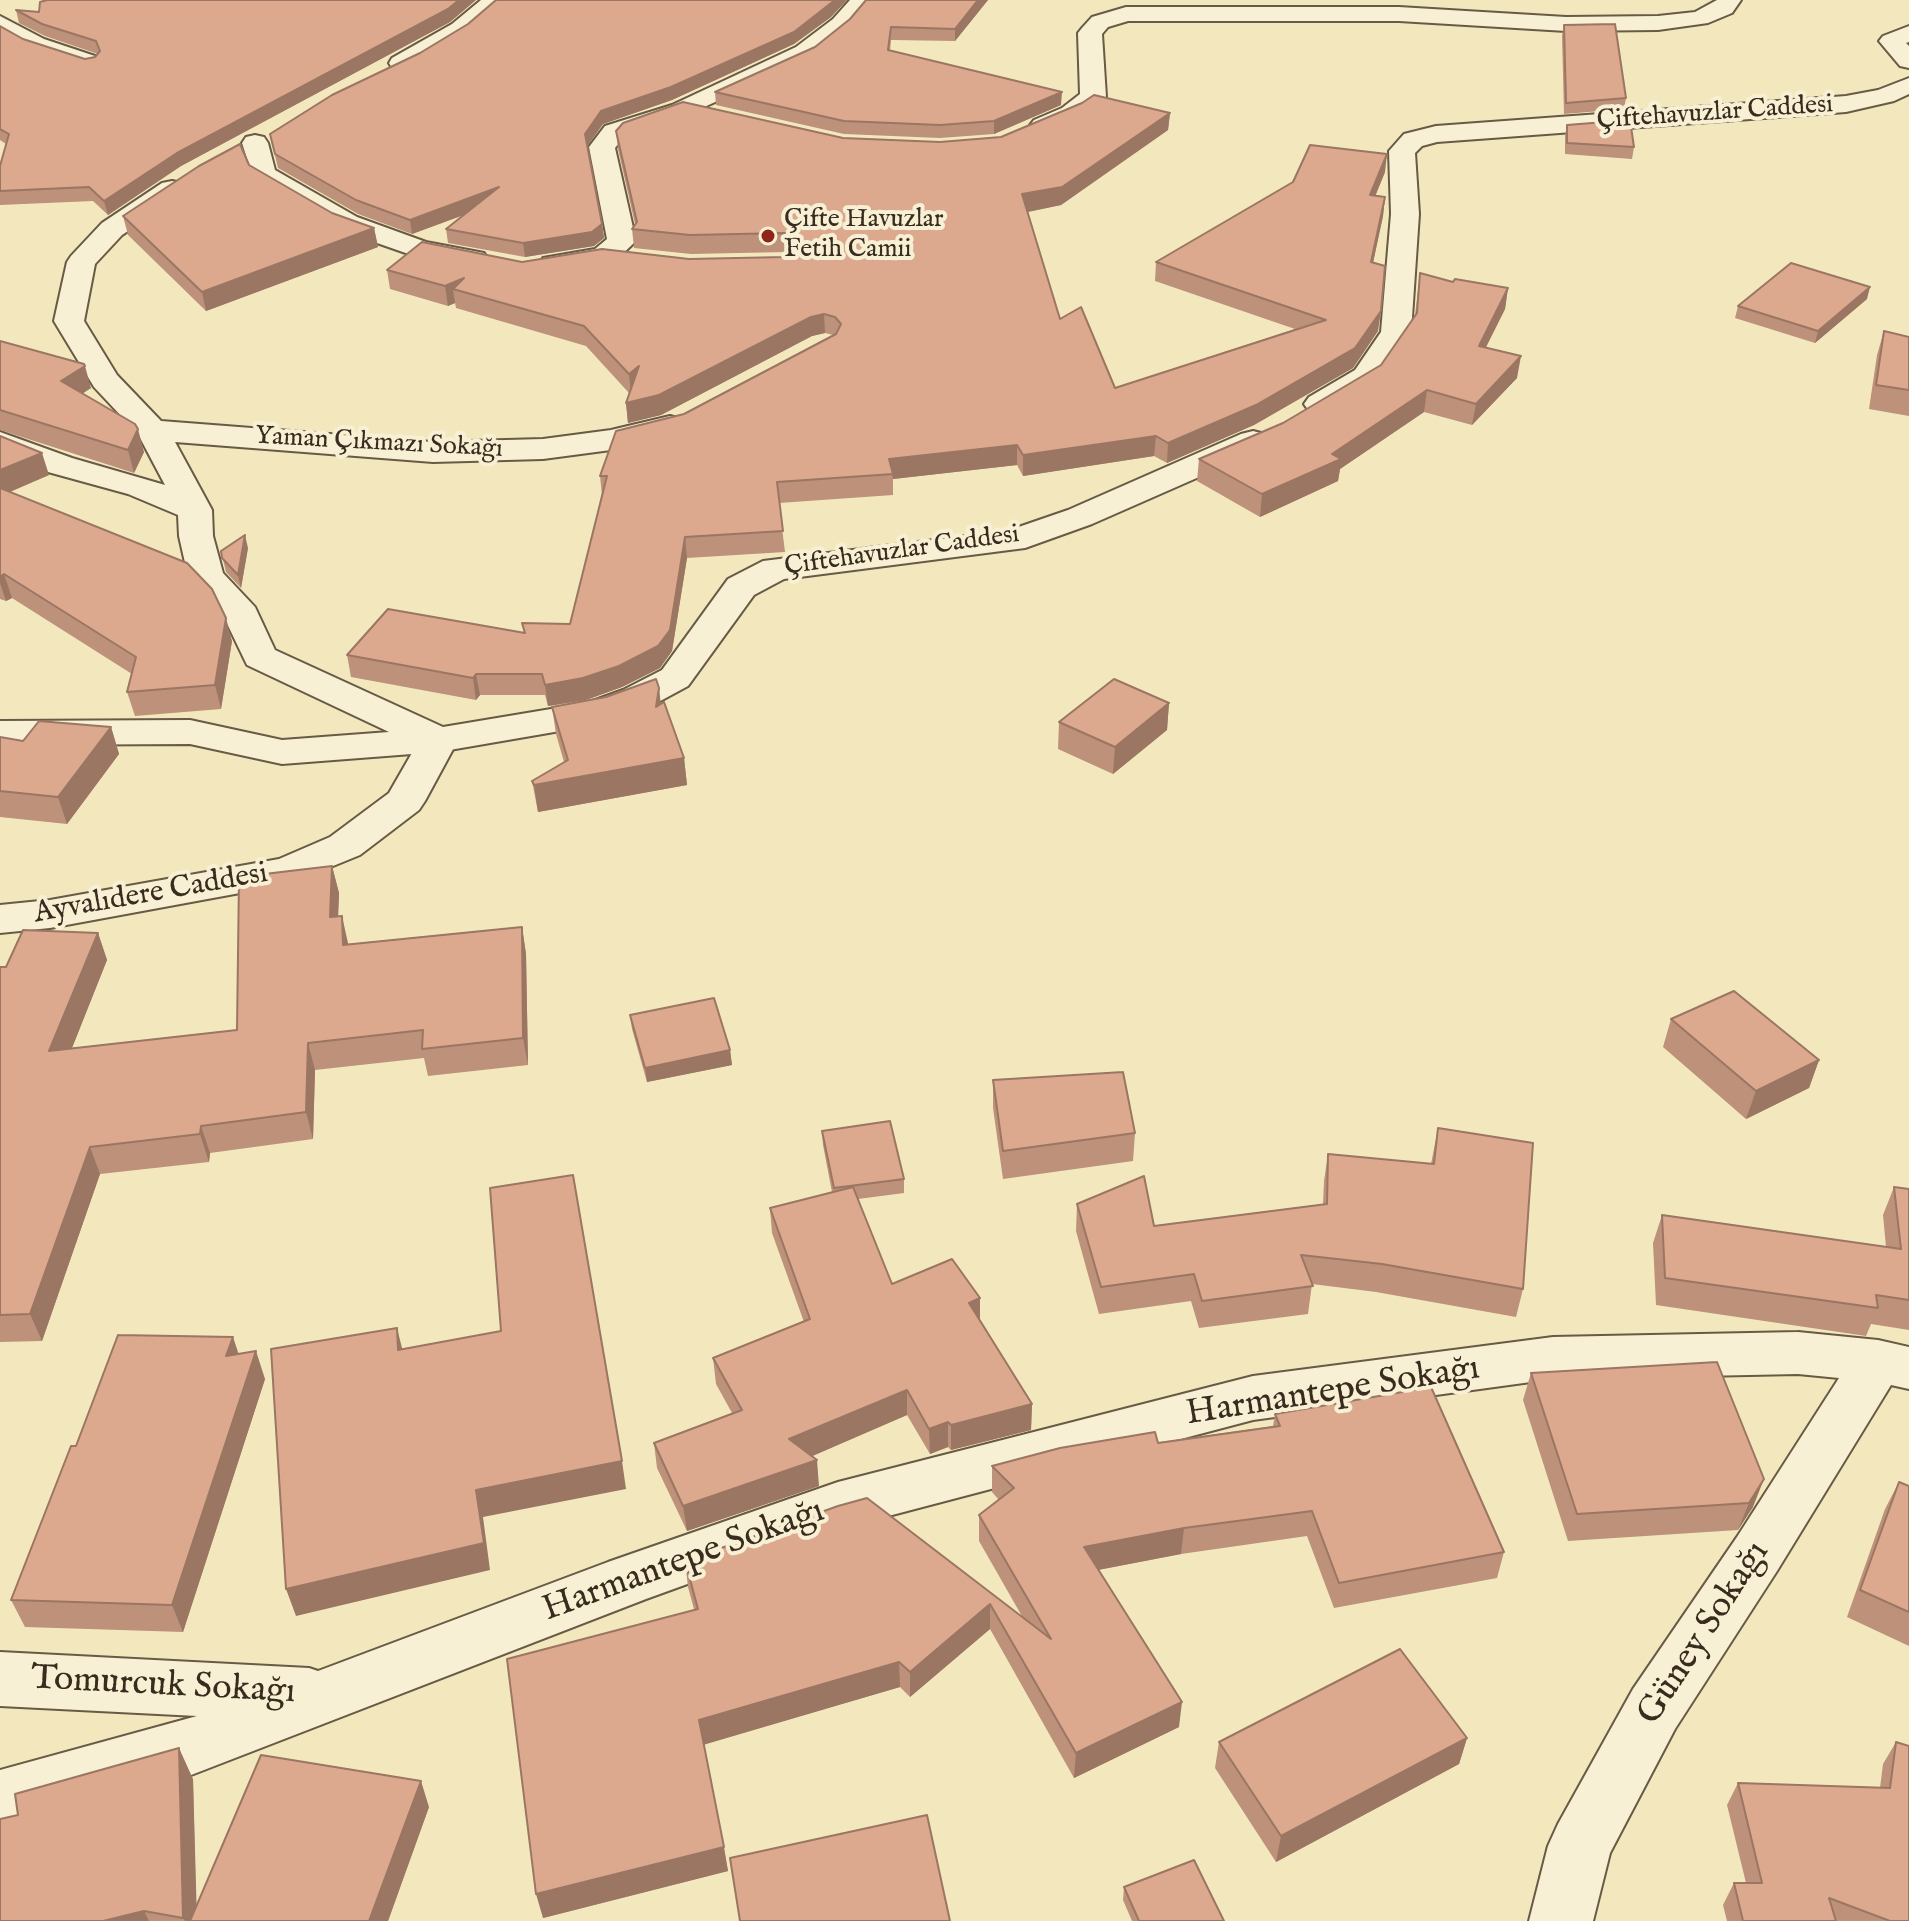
<!DOCTYPE html>
<html>
<head>
<meta charset="utf-8">
<style>
  body { margin:0 }
  canvas { display:block; background:#f3e8bd }
</style>
</head>
<body>
<canvas width="1909" height="1921"></canvas>
<script>
const c = document.querySelector('canvas').getContext('2d');
c.lineJoin = 'round';
const poly = rows => new Path2D(rows.map(r => 'M' + r).join(''));
function strokePath(path, color, width, dash) { c.strokeStyle = color; c.lineWidth = width; c.lineCap = dash ? 'butt' : 'round'; c.setLineDash(dash || []); c.stroke(path); }
function paint(path, color) { c.fillStyle = color; c.fill(path, 'evenodd'); }
function label(font, color, halo, rows, align = 'center') {
  c.font = font + ' "IM FELL English",serif'; c.lineWidth = 8; c.setLineDash([]); c.textBaseline = 'middle'; c.strokeStyle = halo; c.fillStyle = color; for (const [text, x, y, turn = 0] of rows) {
    c.save(); c.translate(x, y); c.rotate((+turn || 0) * Math.PI / 180); c.textAlign = isNaN(turn) ? turn : align; if (halo) c.strokeText(text, 0, 0); c.fillText(text, 0, 0); c.restore();
  }
}
const minor = poly([
  [481,0,507,0,468,34,410,68,392,68,389,63,392,58,452,24,481,0],
  [850,0,874,0,849,29,814,57,691,113,623,138,615,148,636,241,614,262,553,273,543,270,539,264,543,258,595,249,607,239,589,147,605,126,672,105,796,47,833,19,850,0],
  [1717,0,1741,0,1732,13,1708,23,1658,30,1566,31,1399,21,1128,21,1108,27,1102,34,1106,97,1102,102,1080,118,1052,130,1043,133,1034,130,1030,125,1034,120,1062,108,1080,94,1078,33,1082,28,1092,17,1126,7,1399,7,1566,17,1658,16,1695,12,1717,0],
  [0,16,44,39,98,57,101,62,98,67,89,69,28,49,0,33,0,16],
  [1909,26,1909,42,1906,43,1909,46,1909,68,1900,66,1879,41,1883,36,1909,26],
  [1909,78,1909,94,1894,101,1846,112,1437,142,1422,146,1415,153,1419,214,1411,332,1377,384,1331,411,1320,414,1309,411,1304,404,1309,397,1355,370,1381,332,1391,214,1389,151,1404,134,1436,126,1846,96,1878,90,1909,78],
  [255,135,264,137,268,143,275,170,357,217,426,242,484,253,488,259,484,265,474,268,420,258,337,229,254,180,242,143,246,137,255,135],
  [172,181,182,183,186,189,182,195,122,235,95,264,84,321,117,375,161,421,433,442,543,439,611,430,670,416,681,419,686,426,681,433,611,450,543,459,433,462,175,442,212,510,213,536,223,573,255,607,275,650,443,727,587,703,623,690,662,670,728,579,763,561,1007,531,1068,510,1241,434,1253,431,1265,434,1269,441,1265,448,1092,524,1025,548,784,579,754,595,688,686,651,706,595,725,438,752,282,764,190,744,0,745,0,721,190,720,282,740,389,732,247,665,221,611,188,576,179,536,178,515,128,494,48,472,0,453,0,432,72,458,165,485,138,434,94,387,54,321,67,262,71,256,102,223,162,183,172,181],
  [1798,1332,1878,1340,1909,1347,1909,1389,1891,1385,1777,1571,1675,1729,1610,1853,1593,1921,1529,1921,1548,1846,1558,1824,1633,1689,1737,1537,1839,1378,1798,1374,1553,1379,1253,1420,839,1529,646,1599,186,1777,0,1830,0,1770,197,1716,0,1706,0,1652,309,1668,318,1671,608,1562,838,1482,1253,1376,1553,1337,1798,1332]
]);
const tertiary = poly([
  [438,728,452,732,458,740,425,801,419,810,360,855,289,884,50,928,0,933,0,905,50,900,279,859,330,837,389,793,424,732,438,728]
]);
const wall = poly([
  [47,0,476,0,450,22,181,166,108,215,93,201,0,205,0,191,6,144,0,140,0,26,23,39,85,59,95,57,98,54,45,36,19,23,16,10,39,12],
  [496,0,847,0,831,17,794,44,672,100,603,124,587,146,602,224,604,238,594,246,525,257,448,243,446,229,464,215,412,234,358,214,278,168,270,134,420,53,468,24],
  [866,0,988,0,955,41,891,40,890,51,1061,105,994,134,940,138,844,134,716,105,715,92,815,47,850,19],
  [1564,25,1626,98,1624,109,1564,114,1562,36],
  [1170,113,1168,130,1061,205,1028,212,1060,319,1115,388,1295,329,1155,281,1156,262,1385,172,1375,196,1385,197,1383,216,1373,263,1378,331,1353,368,1254,425,1167,463,1154,456,1023,476,1017,465,893,479,893,495,779,503,785,552,687,558,672,651,660,668,622,687,586,700,548,706,545,695,480,695,476,700,351,677,347,655,524,633,522,623,570,624,602,495,600,476,684,414,833,335,825,333,812,336,661,415,628,423,626,403,629,393,586,346,456,308,455,303,448,306,390,289,387,270,522,262,785,257,794,254,787,252,691,254,634,248,632,229,635,224,618,149,616,131,940,142,1001,137],
  [1567,125,1634,147,1632,159,1565,154,1565,136],
  [249,165,332,213,374,228,378,247,206,311,128,235,123,216],
  [1420,273,1453,282,1508,288,1505,309,1486,347,1517,378,1472,425,1424,412,1340,469,1338,481,1260,517,1197,481,1199,459,1283,423,1381,365,1415,315],
  [1867,299,1815,343,1735,318,1738,306],
  [1884,331,1909,337,1909,416,1869,409,1877,355],
  [0,341,91,388,83,393,144,452,134,473,0,430],
  [0,436,49,475,10,492,232,641,221,709,135,716,127,692,132,674,12,598,6,601,0,599],
  [248,548,241,588,226,572,221,551],
  [1169,703,1167,730,1113,774,1058,749,1059,722],
  [661,704,684,758,687,785,538,812,532,781,564,762,556,734,552,707],
  [111,727,119,754,67,824,0,817,0,737,23,741],
  [332,866,339,893,338,916,348,944,522,927,526,954,528,1065,428,1076,424,1058,315,1070,313,1139,210,1153,209,1162,100,1174,42,1341,0,1342,0,967,6,967,98,933,107,960,72,1048,237,1030],
  [630,1015,730,1050,732,1065,647,1082,632,1029],
  [1671,1019,1819,1060,1809,1088,1746,1119,1663,1047],
  [993,1080,1135,1133,1133,1161,1003,1179,993,1108],
  [1438,1128,1523,1289,1516,1317,1376,1292,1312,1284,1308,1314,1199,1328,1191,1301,1099,1314,1076,1231,1077,1204,1154,1226,1323,1204,1324,1181,1328,1154,1431,1164],
  [822,1131,904,1179,904,1193,858,1199,892,1284,980,1298,980,1320,1032,1404,1031,1430,951,1450,948,1447,930,1454,907,1415,811,1456,819,1486,687,1531,657,1468,654,1443,732,1413,716,1384,713,1358,804,1322,772,1233,770,1208,832,1192,823,1145],
  [1894,1187,1909,1189,1909,1330,1871,1324,1866,1336,1656,1305,1653,1243,1662,1215,1886,1247,1883,1215],
  [239,1354,265,1379,183,1632,25,1627,11,1600,76,1446],
  [1717,1362,1753,1507,1738,1530,1568,1541,1523,1400,1531,1373],
  [1275,1414,1504,1552,1497,1578,1334,1608,1307,1536,1181,1554,1098,1570,1179,1727,1074,1778,990,1629,910,1697,900,1687,704,1744,728,1871,543,1918,694,1609,688,1587,685,1561,838,1506,1023,1618,979,1541,979,1515,999,1500,992,1492,992,1466,1273,1426],
  [1899,1482,1909,1486,1909,1646,1847,1617,1885,1509],
  [1467,1738,1459,1764,1276,1862,1215,1768,1219,1742],
  [1896,1742,1909,1921,1727,1921,1723,1905,1734,1883,1746,1883,1727,1805,1738,1783,1880,1788,1883,1764],
  [193,1779,196,1906,429,1807,388,1921,0,1921],
  [1124,1887,1224,1921,1132,1921,1123,1900]
]);
const shadedWall = poly([
  [459,0,476,0,450,22,181,166,108,215,104,201,177,153],
  [835,0,847,0,831,17,794,44,672,100,603,124,586,148,585,134,601,111],
  [978,0,988,0,955,41,955,29],
  [1062,92,1061,105,994,134,994,121],
  [1170,113,1168,130,1061,205,1022,213,1022,194],
  [1387,154,1385,172,1368,214,1370,195],
  [499,187,501,201,412,234,410,220],
  [1385,197,1383,216,1369,281,1371,262],
  [602,224,604,238,594,246,525,257,523,243],
  [374,228,378,247,206,311,202,292],
  [464,278,453,289,455,303,448,306,445,286],
  [1870,287,1867,299,1815,343,1818,331],
  [1508,288,1505,309,1476,367,1479,346],
  [1381,311,1378,331,1353,368,1254,425,1167,463,1168,443],
  [824,314,825,333,812,336,661,415,628,423,626,403,811,317],
  [1521,356,1517,378,1472,425,1476,404],
  [85,366,91,388,68,403,61,381],
  [639,366,631,394,629,374],
  [1427,390,1424,412,1340,469,1338,481,1260,517,1262,494,1332,454],
  [138,429,144,452,134,473,128,450],
  [1156,436,1154,456,1023,476,1023,455],
  [1017,445,1017,465,893,479,889,459],
  [42,453,49,475,0,496,0,470],
  [245,535,248,548,241,588,238,575],
  [685,537,687,558,672,651,660,668,622,687,586,700,548,706,545,685],
  [4,574,12,598,6,601,0,583,0,577],
  [226,618,232,641,221,709,215,685],
  [476,674,480,695,476,700,473,678],
  [659,688,662,715,656,707],
  [1169,703,1167,730,1113,774,1115,747],
  [111,727,119,754,67,824,58,797],
  [684,758,687,785,538,812,534,785],
  [332,866,339,893,337,944,330,917],
  [342,916,348,943,349,972,343,945],
  [522,927,526,954,528,1065,523,1038],
  [98,933,107,960,60,1078,49,1051],
  [308,1043,315,1070,313,1139,306,1112],
  [730,1050,732,1065,647,1082,645,1068],
  [1819,1060,1809,1088,1746,1119,1756,1091],
  [201,1126,210,1153,209,1162,200,1134],
  [90,1147,100,1174,42,1341,30,1314],
  [980,1298,980,1323,969,1303],
  [397,1328,404,1356,398,1350],
  [233,1337,242,1364,226,1356],
  [256,1351,265,1379,183,1632,172,1605],
  [907,1390,907,1415,792,1465,789,1439],
  [1032,1404,1031,1430,951,1450,951,1425],
  [948,1422,948,1447,930,1454,929,1429],
  [817,1460,819,1486,687,1531,683,1506],
  [622,1461,626,1489,483,1517,490,1570,296,1616,286,1589,476,1490],
  [1764,1479,1753,1507,1738,1530,1749,1503],
  [1184,1528,1181,1554,1082,1573,1084,1547],
  [990,1604,990,1629,910,1697,910,1672],
  [899,1662,900,1687,703,1745,699,1720],
  [1182,1702,1179,1727,1074,1778,1076,1753],
  [1467,1738,1459,1764,1276,1862,1281,1836],
  [179,1748,193,1779,197,1921,185,1921,183,1918],
  [421,1781,429,1807,388,1921,369,1921],
  [724,1847,728,1871,543,1918,536,1894],
  [144,1911,149,1921,103,1921]
]);
const building = poly([
  [47,0,459,0,448,9,177,153,104,201,89,187,0,191,0,166,9,134,0,129,0,26,23,39,85,59,95,57,100,51,96,41,42,24,16,10,39,12,40,2,47,0],
  [496,0,835,0,794,32,671,87,601,111,585,134,602,224,592,232,523,243,446,229,499,187,410,220,356,200,275,154,270,134,332,95,420,53,468,24,496,0],
  [866,0,978,0,955,29,891,27,888,50,1062,92,994,121,940,125,844,121,715,92,815,47,850,19,866,0],
  [1615,24,1626,98,1566,103,1564,25,1615,24],
  [1094,95,1170,113,1062,187,1022,194,1060,319,1081,307,1115,388,1326,320,1156,262,1293,182,1310,145,1387,154,1370,195,1385,197,1371,262,1385,266,1381,311,1355,348,1256,405,1168,443,1156,436,1023,455,1017,445,889,459,893,474,777,482,783,531,685,537,670,630,658,646,619,666,583,678,545,685,542,674,476,674,473,678,347,655,388,609,525,633,522,623,570,624,607,476,600,476,616,431,684,414,836,334,841,324,835,317,824,314,811,317,659,395,626,403,639,366,629,374,584,326,453,289,464,278,445,286,387,270,422,242,522,262,602,249,689,259,785,257,796,254,802,243,796,236,786,233,690,235,632,229,637,222,616,131,623,123,683,102,843,138,940,142,1001,137,1082,103,1094,95],
  [1630,120,1634,147,1567,143,1567,125,1630,120],
  [240,144,249,165,332,213,374,228,202,292,123,216,199,166,240,144],
  [1791,263,1870,287,1818,331,1738,306,1791,263],
  [1420,273,1453,282,1455,279,1508,288,1479,346,1521,356,1476,404,1427,390,1332,454,1341,459,1262,494,1199,459,1283,423,1381,365,1417,313,1420,273],
  [1884,331,1909,337,1909,390,1876,385,1884,331],
  [0,341,84,364,85,366,61,381,135,424,138,429,128,450,0,410,0,341],
  [0,436,42,453,0,470,0,436],
  [0,488,187,563,212,589,226,618,215,685,127,692,136,657,4,574,0,577,0,488],
  [245,535,238,575,222,558,221,551,245,535],
  [656,679,659,688,656,707,664,702,684,758,534,785,532,781,568,760,552,707,606,697,656,679],
  [1114,679,1169,703,1115,747,1059,722,1114,679],
  [39,721,111,727,58,797,0,791,0,737,23,741,39,721],
  [332,866,330,917,342,916,343,945,522,927,523,1038,422,1049,423,1030,308,1043,306,1112,201,1126,200,1134,90,1147,30,1314,0,1315,0,967,6,967,23,930,98,933,49,1051,237,1030,239,877,332,866],
  [1734,991,1819,1060,1756,1091,1671,1019,1734,991],
  [714,998,730,1050,645,1068,630,1015,714,998],
  [1123,1072,1135,1133,1003,1151,993,1080,1123,1072],
  [890,1121,904,1179,834,1188,822,1131,890,1121],
  [1438,1128,1533,1143,1523,1289,1382,1264,1301,1255,1313,1286,1202,1301,1194,1274,1101,1287,1077,1204,1144,1176,1154,1226,1327,1204,1328,1154,1434,1164,1438,1128],
  [573,1175,622,1461,476,1490,484,1543,286,1589,271,1349,397,1328,398,1350,501,1331,490,1188,573,1175],
  [853,1187,892,1284,952,1259,980,1298,969,1303,1032,1404,951,1425,948,1422,929,1429,907,1390,789,1439,817,1460,683,1506,654,1443,742,1410,713,1358,810,1319,770,1208,853,1187],
  [1894,1187,1909,1189,1909,1300,1876,1295,1878,1308,1665,1278,1662,1215,1901,1249,1894,1187],
  [118,1335,233,1337,226,1356,256,1351,172,1605,11,1600,71,1446,76,1446,118,1335],
  [1717,1362,1764,1479,1749,1503,1577,1514,1531,1373,1717,1362],
  [1431,1387,1504,1552,1339,1583,1312,1511,1184,1528,1084,1547,1182,1702,1076,1753,990,1604,910,1672,899,1662,699,1720,724,1847,536,1894,507,1659,698,1609,685,1561,838,1506,867,1498,1051,1639,979,1515,1014,1488,992,1466,1060,1448,1155,1432,1158,1443,1280,1426,1275,1414,1431,1387],
  [1899,1482,1909,1486,1909,1612,1860,1590,1899,1482],
  [1400,1649,1467,1738,1281,1836,1219,1742,1400,1649],
  [1896,1742,1909,1746,1909,1921,1890,1921,1829,1898,1836,1921,1743,1921,1734,1883,1762,1883,1738,1783,1890,1788,1896,1742],
  [179,1748,183,1918,144,1911,103,1921,0,1921,0,1819,18,1815,15,1794,179,1748],
  [261,1755,421,1781,369,1921,190,1921,261,1755],
  [927,1815,950,1921,740,1921,730,1858,927,1815],
  [1194,1860,1224,1921,1139,1921,1124,1887,1194,1860]
]);
const markers = [
  [768,236,8,"#8f2418"]
];
const farStreetnames = [
  ["Çiftehavuzlar Caddesi",1715,114,-4],
  ["Yaman Çıkmazı Sokağı",379,444,3],
  ["Çiftehavuzlar Caddesi",902,552,-8]
];
const farPoinames = [
  ["Çifte Havuzlar",784,221],
  ["Fetih Camii",784,251]
];
const streetNames = [
  ["Ayvalıdere Caddesi",151,895,-10]
];
const nearStreetnames = [
  ["Harmantepe Sokağı",1333,1393,-9],
  ["Harmantepe Sokağı",684,1562,-20],
  ["Güney Sokağı",1705,1634,-57],
  ["Tomurcuk Sokağı",163,1687,3]
];
strokePath(minor, '#685a45', 4);
strokePath(tertiary, '#685a45', 4);
paint(minor, '#f7f0d4');
paint(tertiary, '#f7f0d4');
paint(wall, '#bd917a');
paint(shadedWall, '#9a7663');
paint(building, '#dca98e');
strokePath(building, '#9a7663', 2);
for (const [x, y, r, color] of markers) { const dot = new Path2D(); dot.arc(x, y, r, 0, 2 * Math.PI); c.fillStyle = color; c.fill(dot); strokePath(dot, '#f7f0d4', 3); }
label('26px', '#392b1d', '#f7f0d4', farStreetnames);
label('26px', '#392b1d', '#f7f0d4', farPoinames, 'left');
label('30px', '#392b1d', '#f7f0d4', streetNames);
label('36px', '#392b1d', '#f7f0d4', nearStreetnames);
</script>
</body>
</html>
